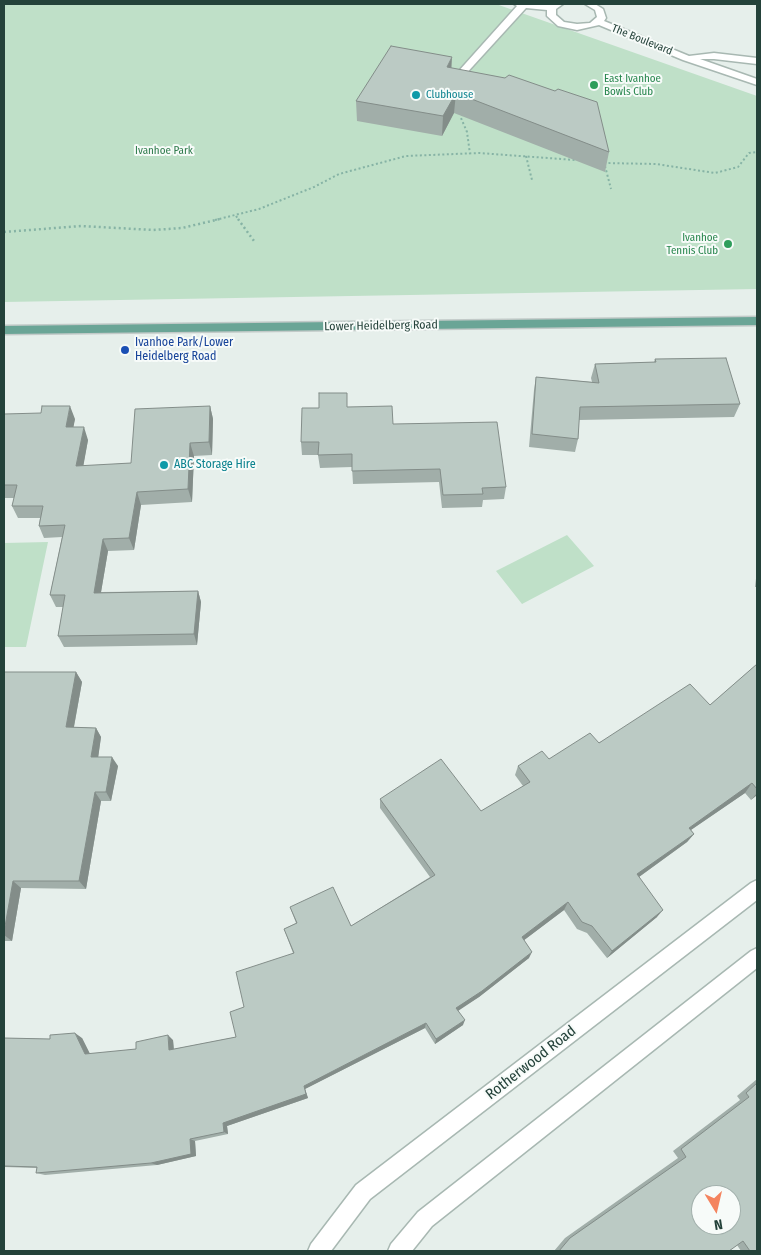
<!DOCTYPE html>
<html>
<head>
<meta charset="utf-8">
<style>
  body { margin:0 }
  #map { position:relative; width:761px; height:1255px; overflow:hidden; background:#e6efeb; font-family:"Fira Sans Condensed",sans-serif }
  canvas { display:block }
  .frame { position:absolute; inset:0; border:5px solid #24423a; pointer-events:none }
  .north { position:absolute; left:691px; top:1185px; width:50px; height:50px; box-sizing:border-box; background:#f7fbf9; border:1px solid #a3b1ad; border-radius:50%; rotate:171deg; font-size:14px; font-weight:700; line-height:20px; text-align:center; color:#24423a }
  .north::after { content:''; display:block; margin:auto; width:18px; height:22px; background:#f4845f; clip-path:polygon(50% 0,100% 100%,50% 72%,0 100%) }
</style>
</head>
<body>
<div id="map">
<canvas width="761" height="1255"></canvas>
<div class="frame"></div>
<div class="north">N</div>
</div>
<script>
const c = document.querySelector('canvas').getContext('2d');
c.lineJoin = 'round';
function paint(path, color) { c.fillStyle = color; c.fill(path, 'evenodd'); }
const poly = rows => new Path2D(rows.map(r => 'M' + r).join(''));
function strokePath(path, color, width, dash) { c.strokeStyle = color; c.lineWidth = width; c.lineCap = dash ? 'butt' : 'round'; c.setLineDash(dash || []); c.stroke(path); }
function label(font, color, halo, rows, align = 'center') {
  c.font = font + ' "Fira Sans Condensed",sans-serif'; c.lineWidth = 4; c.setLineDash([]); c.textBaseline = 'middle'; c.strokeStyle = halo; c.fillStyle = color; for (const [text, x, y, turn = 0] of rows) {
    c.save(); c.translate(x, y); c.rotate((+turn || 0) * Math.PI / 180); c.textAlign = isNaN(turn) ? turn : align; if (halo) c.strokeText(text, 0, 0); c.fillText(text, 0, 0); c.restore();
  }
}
const green = poly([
  [4,4,496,4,757,96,757,289,4,302],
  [567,535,594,566,522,604,496,571],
  [48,542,26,647,4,647,4,543]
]);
const pathFar1 = poly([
  [463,114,461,118,467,132,470,154],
  [526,156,532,180],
  [604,163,656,164,715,173,738,167,749,153,757,152],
  [605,166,611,189],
  [236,216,239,220],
  [215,220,259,209,314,187,339,174,406,156,479,153,575,160]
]);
const path = poly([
  [238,219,254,241],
  [4,232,81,226,153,230,182,228,220,219]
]);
const minor = poly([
  [514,4,563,4,556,9,556,15,564,22,577,24,590,23,597,17,595,10,585,4,595,4,603,9,606,18,604,21,689,56,714,53,757,58,757,64,714,59,700,59,757,79,757,85,683,60,599,25,577,30,558,26,547,16,547,10,526,8,463,77,457,77,457,73,517,6,514,4],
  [757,880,757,900,370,1199,331,1251,308,1251,311,1244,356,1185,751,883,757,880],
  [757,948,757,968,432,1226,412,1251,388,1251,391,1244,418,1212,751,951,757,948]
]);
const major = poly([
  [757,317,757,325,4,334,4,326,757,317]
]);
const wall = poly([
  [452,68,609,152,605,172,454,113,442,136,357,121,356,101],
  [655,359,740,404,734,417,579,420,578,439,575,452,529,447,534,390,536,377,592,382,591,378,595,364,654,362],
  [210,406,213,419,212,455,194,456,192,502,141,505,134,550,108,551,101,592,198,591,201,602,197,645,64,647,58,636,63,607,56,607,50,595,62,537,44,538,39,526,40,518,18,518,12,506,14,498,4,498,4,414,75,419,73,427,88,440,83,466,131,463],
  [347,407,393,424,506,487,504,499,483,500,482,507,442,508,439,482,353,484,352,467,320,468,318,455,302,455,301,442],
  [757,570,757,587,755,587],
  [757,664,757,795,751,800,745,793,691,830,694,834,687,842,639,877,657,917,607,958,587,933,577,929,564,910,524,940,529,958,479,997,458,1010,463,1025,435,1044,425,1028,305,1089,308,1098,227,1126,228,1134,195,1141,196,1156,157,1165,45,1175,36,1173,37,1168,4,1167,4,1038,50,1039,82,1038,90,1054,136,1049,173,1040,174,1049,236,1037,244,1007,293,953,284,929,296,923,290,907,351,926,430,877,380,808,380,799,481,811,523,786,515,775,518,766,549,759,710,705],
  [4,672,76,672,82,682,74,727,96,728,101,737,98,757,118,766,111,801,101,801,86,889,21,888,12,941,4,941],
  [757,1079,757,1251,741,1251,737,1245,729,1251,554,1251,565,1238,678,1158,673,1151,740,1100,737,1096]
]);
const shadedWall = poly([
  [452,57,451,76,447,67],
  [456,93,454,113,442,136,443,116],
  [70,406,75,419,71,440,66,427],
  [210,406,213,419,212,455,209,442],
  [84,427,88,440,81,479,76,466],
  [190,443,194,456,192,502,188,489],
  [137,492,141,505,134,550,129,538],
  [103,539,108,551,99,604,94,593],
  [198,591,201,602,197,645,194,634],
  [76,672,82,682,72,737,66,727],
  [96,728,101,737,97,766,91,757],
  [112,757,118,766,111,801,106,792],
  [752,783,745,793,682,836,689,828],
  [95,792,101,801,86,889,79,881],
  [757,793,757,795,751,800],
  [694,834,687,842,632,882,637,874],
  [13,881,21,888,12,941,4,935,4,932],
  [568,902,564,910,519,944,522,937],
  [663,910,657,917,607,958,612,951],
  [532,952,529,958,479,997,455,1013,456,1008],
  [465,1020,463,1025,435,1044,436,1039],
  [426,1023,425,1028,305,1089,308,1098,227,1126,228,1134,224,1132,223,1123,304,1086],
  [75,1033,82,1038,92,1058,85,1054],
  [168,1035,173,1040,174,1054,169,1050],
  [190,1139,195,1141,196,1156,157,1165,151,1163]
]);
const building = poly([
  [391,46,452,57,447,67,505,78,509,75,555,91,558,89,597,102,609,152,456,93,443,116,356,101,391,46],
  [726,358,740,404,580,407,578,439,532,434,536,377,599,383,595,364,656,362,655,359,726,358],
  [319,393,347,393,347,407,392,406,393,424,497,422,506,487,482,488,483,494,443,495,440,469,352,471,352,454,318,455,319,442,301,442,302,408,319,408,319,393],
  [42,406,70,406,66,427,84,427,76,466,131,463,135,409,210,406,209,442,190,443,188,489,137,492,129,538,103,539,94,593,198,591,194,634,58,636,65,595,50,595,65,525,39,526,43,506,12,506,17,485,4,485,4,414,41,413,42,406],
  [757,664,757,789,752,783,689,828,694,834,637,874,663,910,612,951,592,926,582,922,568,902,522,937,532,952,482,991,456,1008,465,1020,436,1039,426,1023,304,1086,306,1094,223,1123,224,1132,190,1139,191,1154,151,1163,36,1173,37,1167,4,1166,4,1038,50,1039,50,1035,75,1033,85,1054,136,1049,136,1042,168,1035,169,1050,236,1037,230,1012,244,1007,236,972,294,953,284,929,297,923,290,907,333,887,351,926,435,875,380,799,441,759,481,811,530,782,518,766,542,751,549,759,590,733,599,743,690,684,710,705,757,664],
  [4,672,76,672,66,727,96,728,91,757,112,757,106,792,95,792,79,881,13,881,4,932,4,672],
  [757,1083,757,1251,750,1251,743,1241,729,1251,559,1251,570,1238,686,1157,681,1149,749,1097,746,1093,757,1083],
  [701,1195,731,1195,731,1225,701,1225,701,1195]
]);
const markers = [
  [594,85,5,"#2e9e5b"],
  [416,95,5,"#0f9aa8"],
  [728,244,5,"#2e9e5b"],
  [125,350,5,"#1a4fb4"],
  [164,465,5,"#0f9aa8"]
];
const farStreetnames = [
  ["The Boulevard",642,40,22]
];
const farLeisurenames = [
  ["East Ivanhoe",604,79],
  ["Bowls Club",604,92],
  ["Ivanhoe",718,238,"right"],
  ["Tennis Club",718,251,"right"]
];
const farCulturenames = [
  ["Clubhouse",426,95]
];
const farParknames = [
  ["Ivanhoe Park",164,151]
];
const streetNames = [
  ["Lower Heidelberg Road",381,326,-1]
];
const transitNames = [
  ["Ivanhoe Park/Lower",135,343],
  ["Heidelberg Road",135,357]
];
const cultureNames = [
  ["ABC Storage Hire",174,465]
];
const nearStreetnames = [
  ["Rotherwood Road",531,1063,-38]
];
paint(green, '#bfe0c8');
strokePath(minor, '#a8b8b2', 3);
strokePath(major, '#c2cac8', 3);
strokePath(pathFar1, '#86b3a5', 2, [2, 2.5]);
strokePath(path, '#86b3a5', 2.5, [2, 3]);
paint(minor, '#fff');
paint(major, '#6aa596');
paint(wall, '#a1aea9');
paint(shadedWall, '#838d89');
paint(building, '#bbcac4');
strokePath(building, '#838d89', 1);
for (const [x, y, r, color] of markers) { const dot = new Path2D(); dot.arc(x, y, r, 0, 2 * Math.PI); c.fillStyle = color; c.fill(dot); strokePath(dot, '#f7fbf9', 2); }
label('11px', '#24423a', '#f7fbf9', farStreetnames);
label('11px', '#27864d', '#f7fbf9', farLeisurenames, 'left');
label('11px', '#0d838f', '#f7fbf9', farCulturenames, 'left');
label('11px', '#2d7a4b', '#f7fbf9', farParknames);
label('12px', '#24423a', '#f7fbf9', streetNames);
label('12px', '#164399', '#f7fbf9', transitNames, 'left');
label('12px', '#0d838f', '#f7fbf9', cultureNames, 'left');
label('15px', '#24423a', '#f7fbf9', nearStreetnames);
</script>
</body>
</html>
